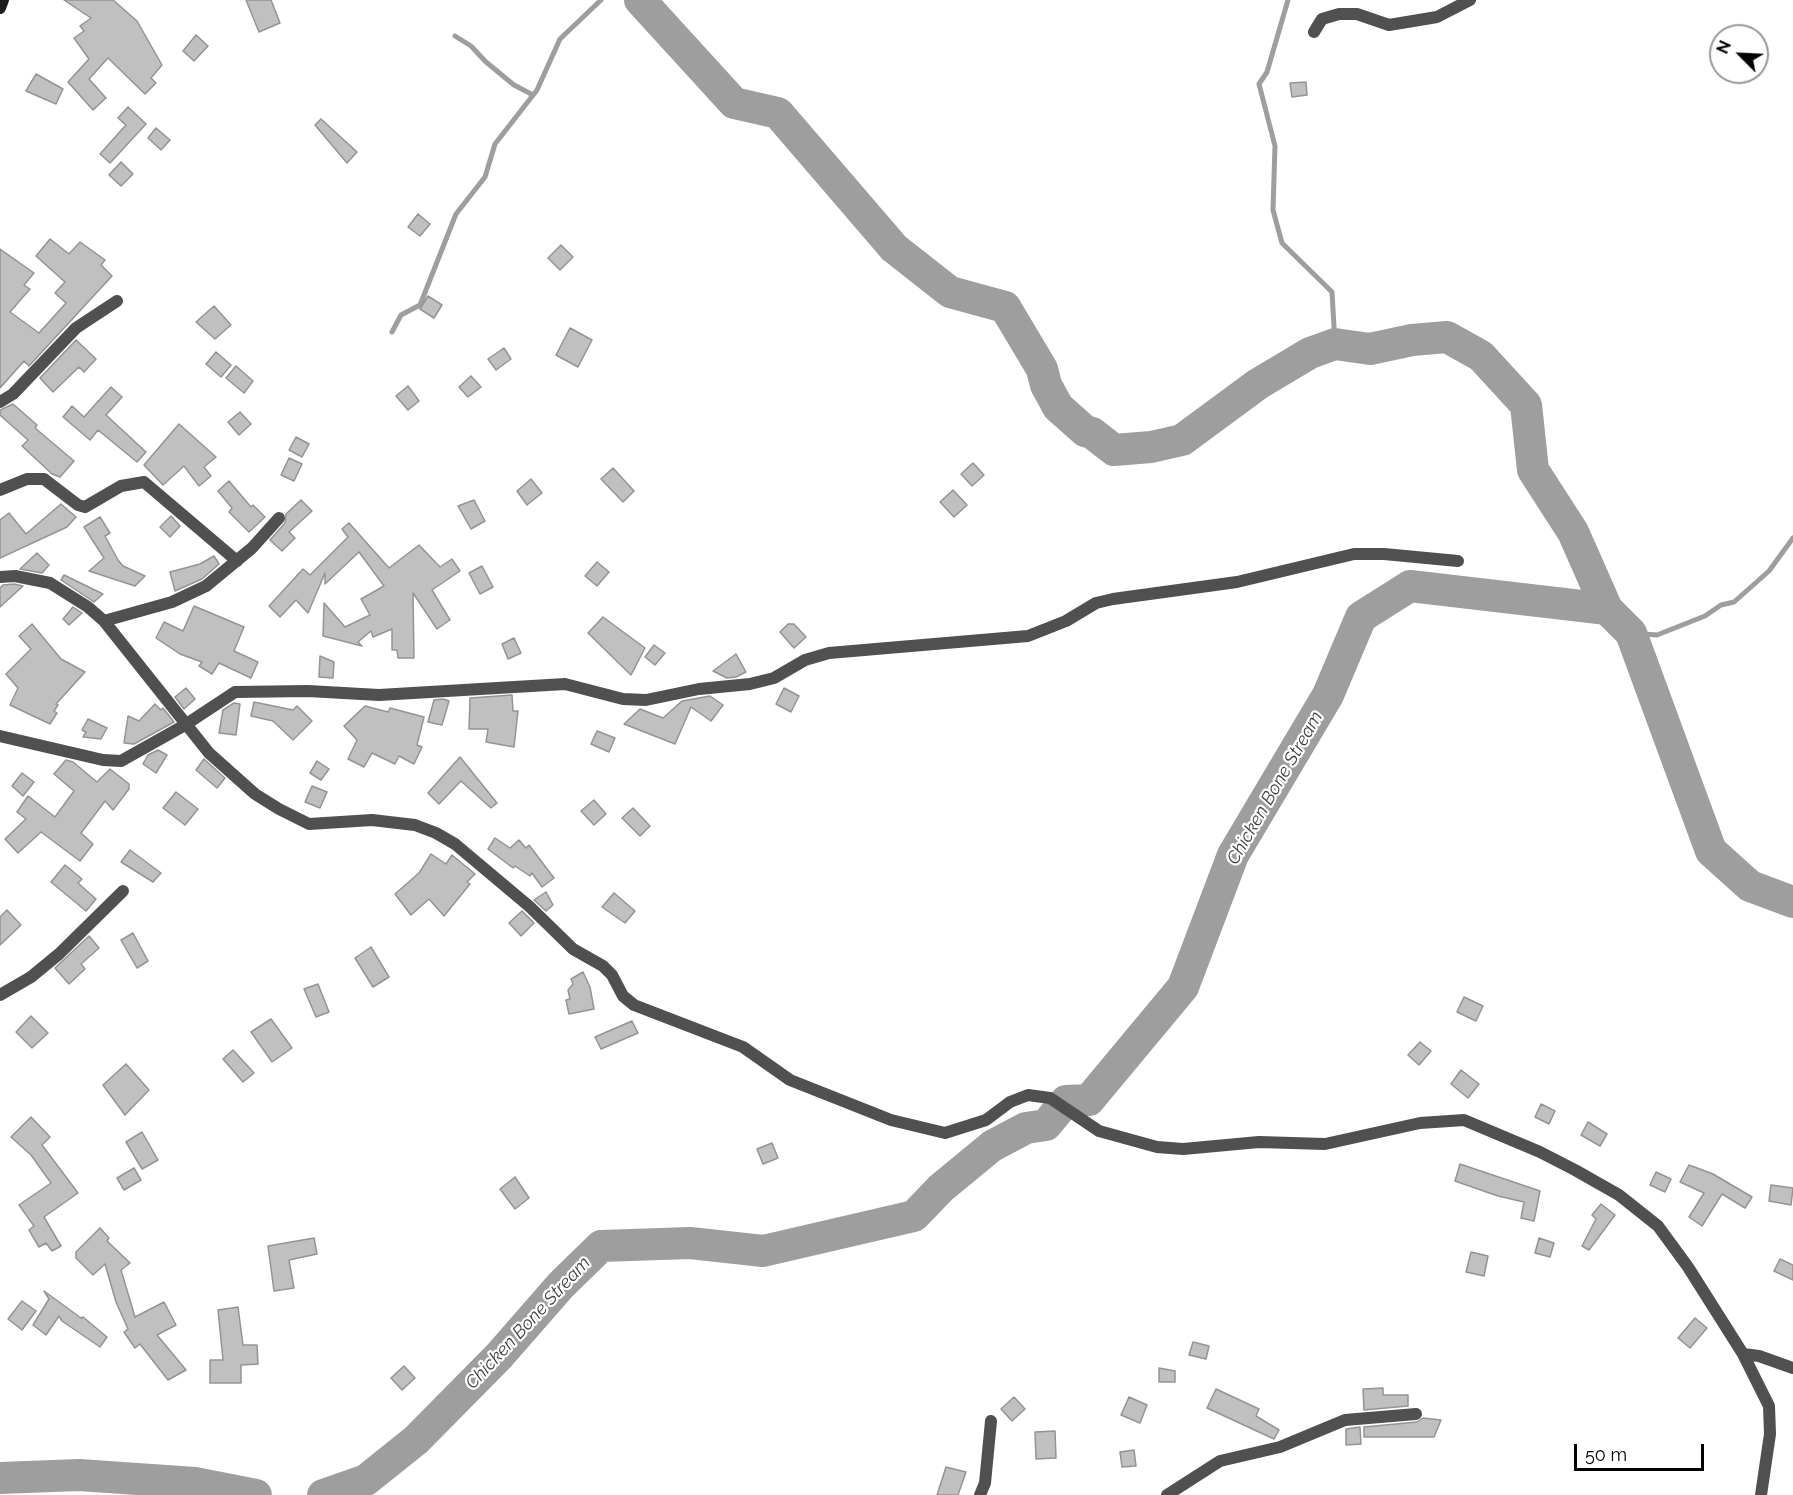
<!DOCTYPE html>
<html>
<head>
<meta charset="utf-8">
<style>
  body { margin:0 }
  #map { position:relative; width:1793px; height:1495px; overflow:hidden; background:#fff; font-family:Raleway,sans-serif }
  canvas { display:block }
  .north { position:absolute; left:1709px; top:24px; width:60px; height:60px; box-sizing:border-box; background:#fff; border:2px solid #999; border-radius:50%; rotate:294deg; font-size:16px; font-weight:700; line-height:24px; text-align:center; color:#000 }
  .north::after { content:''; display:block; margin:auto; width:21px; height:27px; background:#000; clip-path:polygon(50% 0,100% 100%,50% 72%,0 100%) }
  .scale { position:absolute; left:1574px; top:1444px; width:130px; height:27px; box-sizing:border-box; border:3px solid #000; border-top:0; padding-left:8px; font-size:18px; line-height:21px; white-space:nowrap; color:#000; -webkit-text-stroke:4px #fff; paint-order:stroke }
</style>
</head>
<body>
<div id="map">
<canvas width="1793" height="1495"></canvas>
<div class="north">N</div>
<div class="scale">50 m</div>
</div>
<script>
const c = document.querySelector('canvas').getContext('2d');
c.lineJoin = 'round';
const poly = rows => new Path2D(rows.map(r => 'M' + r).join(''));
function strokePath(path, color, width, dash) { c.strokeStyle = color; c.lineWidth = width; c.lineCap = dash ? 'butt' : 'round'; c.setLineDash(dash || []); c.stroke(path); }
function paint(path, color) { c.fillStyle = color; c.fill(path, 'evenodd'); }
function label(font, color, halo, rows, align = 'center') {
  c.font = font + ' Raleway,sans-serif'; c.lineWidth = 4.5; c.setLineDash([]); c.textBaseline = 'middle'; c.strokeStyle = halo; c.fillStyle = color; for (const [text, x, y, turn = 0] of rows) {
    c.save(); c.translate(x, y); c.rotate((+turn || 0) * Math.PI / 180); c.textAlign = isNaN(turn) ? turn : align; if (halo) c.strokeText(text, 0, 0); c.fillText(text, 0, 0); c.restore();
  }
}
const stream = poly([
  [1288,0,1267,72,1259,84,1275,146,1273,210,1282,243,1332,292,1335,344],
  [455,36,471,46,486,62,514,85,533,95],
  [392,332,401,315,420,305,456,214,485,177,495,144,537,90,560,39,601,0],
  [1631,633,1657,635,1705,616,1721,605,1734,602,1769,571,1793,538]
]);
const river = poly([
  [640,0,734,103,778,113,894,248,950,292,1005,307,1042,369,1046,385,1058,407,1085,431,1092,433,1114,450,1151,447,1182,440,1258,384,1310,353,1335,344,1370,349,1412,340,1447,337,1481,356,1526,405,1533,470,1573,532,1607,609],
  [0,1478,79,1475,195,1483,256,1495],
  [323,1495,366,1480,416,1440,499,1356,561,1285,601,1246,690,1243,763,1251,914,1216,941,1188,992,1146,1026,1128,1046,1125,1066,1101,1089,1100,1183,987,1233,855,1328,695,1361,617,1410,586,1607,609,1631,633,1711,851,1750,886,1793,902]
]);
const building = poly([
  [64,0,113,0,137,21,162,65,151,78,156,83,145,94,108,58,89,79,106,98,93,110,68,82,89,59,74,38,84,31,80,26,91,18,64,0],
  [246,0,271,0,280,23,259,32,246,0],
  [196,35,208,46,194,61,183,51,196,35],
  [36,74,63,89,56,104,26,91,36,74],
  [1306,82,1307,95,1292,97,1290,83,1306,82],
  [128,107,146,124,110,163,100,154,126,125,118,118,128,107],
  [321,119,357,152,347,163,315,125,321,119],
  [156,128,170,140,161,150,148,138,156,128],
  [121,162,133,174,121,186,109,175,121,162],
  [418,214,430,224,420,236,408,227,418,214],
  [50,239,69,254,80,242,105,260,101,265,112,276,29,366,24,361,0,388,0,249,34,273,24,285,30,289,10,312,39,333,66,303,55,293,65,282,36,256,50,239],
  [561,245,573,257,560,270,548,258,561,245],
  [428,296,442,305,434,318,420,309,428,296],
  [214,306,231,325,215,339,196,322,214,306],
  [570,328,592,340,578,367,556,355,570,328],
  [76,340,96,359,84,372,79,367,53,392,40,378,76,340],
  [504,348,511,359,496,370,488,359,504,348],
  [216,352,231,365,221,377,206,364,216,352],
  [236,366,253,381,244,393,226,378,236,366],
  [471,376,481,387,468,397,459,387,471,376],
  [408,386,419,401,408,410,396,396,408,386],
  [111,387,122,397,106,415,146,452,137,462,98,430,90,440,63,417,72,406,84,417,111,387],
  [13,404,37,425,35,428,74,461,60,477,52,474,22,446,28,440,0,415,0,410,13,404],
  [240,412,251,424,239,435,228,422,240,412],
  [179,424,216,457,204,467,211,476,199,486,184,466,163,485,144,465,179,424],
  [296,437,309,444,302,457,289,450,296,437],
  [289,458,302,464,294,481,281,475,289,458],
  [973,463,984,475,972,486,961,474,973,463],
  [613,468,634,491,623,502,601,479,613,468],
  [531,479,542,493,527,505,517,491,531,479],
  [229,481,251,507,253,505,265,517,249,532,229,512,232,508,218,491,229,481],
  [953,490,967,505,954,517,940,502,953,490],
  [301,500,312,511,289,532,295,538,282,551,270,540,285,523,286,514,301,500],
  [474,500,485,521,471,529,458,506,474,500],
  [61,504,76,517,67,527,0,558,0,520,9,513,26,534,61,504],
  [171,516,180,526,170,537,160,527,171,516],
  [100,517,110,533,105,536,118,560,123,566,145,576,135,586,89,571,104,558,84,527,100,517],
  [349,523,389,568,419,545,440,567,452,559,460,571,432,590,450,620,437,629,413,593,414,658,398,658,397,650,392,650,392,629,373,637,371,631,358,642,362,646,323,636,324,603,345,627,370,615,361,599,384,586,359,552,325,584,325,573,308,613,296,600,280,617,269,606,303,569,310,575,348,537,342,529,349,523],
  [37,553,49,565,42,573,20,569,37,553],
  [214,556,219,564,202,579,175,591,170,572,200,564,214,556],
  [597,562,609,572,597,586,585,576,597,562],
  [482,566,493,587,480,594,469,573,482,566],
  [64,575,103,594,94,602,61,580,64,575],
  [14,584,23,586,0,607,0,588,3,585,14,584],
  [194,606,244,627,234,651,258,662,251,678,219,663,212,674,199,666,202,662,180,654,156,638,164,622,183,631,194,606],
  [73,607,82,613,69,625,63,619,73,607],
  [603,617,645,648,631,675,588,633,603,617],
  [32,624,61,659,85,672,56,704,58,705,54,711,57,713,50,724,10,705,18,688,6,674,31,649,19,636,32,624],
  [788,624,794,624,806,637,794,648,780,632,788,624],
  [514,638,521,653,508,659,502,644,514,638],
  [654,645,665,653,655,665,645,657,654,645],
  [736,654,746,672,736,677,727,678,713,671,736,654],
  [320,656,334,662,333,678,319,677,320,656],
  [186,688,195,699,184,709,175,697,186,688],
  [784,688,799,696,791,712,776,704,784,688],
  [512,695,513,711,518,711,514,747,486,742,488,729,469,729,470,698,512,695],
  [710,696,723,705,711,721,691,707,675,744,624,724,640,709,663,718,682,701,710,696],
  [443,699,449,701,442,725,428,722,434,700,443,699],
  [254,702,293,710,297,706,312,721,293,740,273,721,251,716,254,702],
  [234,703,240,704,236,735,219,733,223,710,234,703],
  [155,704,161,710,163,708,174,722,134,744,124,743,128,716,139,721,155,704],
  [365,706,388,712,390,708,424,717,417,745,422,747,414,764,399,756,395,764,372,753,364,767,348,759,357,740,344,726,365,706],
  [88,719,107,728,101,739,83,737,86,732,82,730,88,719],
  [597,731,615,738,609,752,591,744,597,731],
  [158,750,167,755,156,773,143,764,148,755,158,750],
  [460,757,497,803,491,808,461,781,439,804,428,793,460,757],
  [204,759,225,778,217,788,196,770,204,759],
  [66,760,73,762,97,782,110,769,129,784,129,789,113,810,105,801,81,833,93,844,80,861,41,832,18,853,5,839,26,819,17,812,28,796,55,817,74,791,54,774,66,760],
  [317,761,329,769,321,780,310,773,317,761],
  [22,773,34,782,23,796,12,786,22,773],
  [312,786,327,792,320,808,305,802,312,786],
  [176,792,198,809,185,825,163,808,176,792],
  [594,800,606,814,594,825,581,811,594,800],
  [633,808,650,826,640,836,622,818,633,808],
  [495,838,510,848,519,840,526,848,529,845,554,878,542,887,532,873,530,876,515,866,513,868,488,849,495,838],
  [130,850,161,873,153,882,121,862,130,850],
  [431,854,446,864,452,855,475,874,467,882,470,884,444,916,429,899,411,915,395,894,419,873,431,854],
  [65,865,82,879,78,883,96,899,86,911,51,882,65,865],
  [546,892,553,905,546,911,534,900,546,892],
  [614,893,635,911,625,923,602,907,614,893],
  [7,910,21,925,0,945,0,917,7,910],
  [522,911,534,923,521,936,509,923,522,911],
  [133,933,148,961,137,968,121,940,133,933],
  [89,936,99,948,81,964,85,969,69,984,55,968,89,936],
  [371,947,389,977,373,987,355,958,371,947],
  [583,972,590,987,594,1009,569,1014,566,1000,570,999,568,990,573,984,571,979,583,972],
  [318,984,329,1012,316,1017,304,989,318,984],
  [1464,997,1483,1006,1476,1021,1457,1012,1464,997],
  [31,1016,48,1033,32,1048,16,1032,31,1016],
  [271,1019,292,1048,272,1062,251,1032,271,1019],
  [632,1021,638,1033,601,1049,595,1037,632,1021],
  [1420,1042,1431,1051,1419,1065,1408,1055,1420,1042],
  [233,1050,254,1073,243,1082,223,1059,233,1050],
  [126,1064,149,1090,125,1115,103,1085,126,1064],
  [1461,1070,1479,1084,1468,1098,1451,1084,1461,1070],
  [1541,1104,1555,1111,1549,1124,1535,1117,1541,1104],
  [31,1117,50,1137,42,1145,78,1193,44,1217,61,1246,52,1251,46,1243,39,1247,29,1230,34,1226,19,1205,51,1183,31,1155,11,1137,31,1117],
  [1588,1122,1607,1134,1600,1146,1581,1135,1588,1122],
  [142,1132,158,1160,142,1169,126,1142,142,1132],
  [772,1143,778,1158,763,1164,757,1149,772,1143],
  [1460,1164,1540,1191,1534,1221,1521,1218,1524,1202,1498,1196,1455,1181,1460,1164],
  [1689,1165,1713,1174,1752,1197,1745,1208,1722,1194,1702,1226,1689,1217,1704,1193,1680,1182,1689,1165],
  [134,1168,141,1180,124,1190,117,1178,134,1168],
  [1656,1172,1671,1179,1665,1192,1650,1185,1656,1172],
  [515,1177,529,1198,515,1209,500,1189,515,1177],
  [1771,1185,1793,1188,1791,1205,1769,1201,1771,1185],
  [1601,1204,1615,1215,1589,1250,1582,1246,1596,1219,1592,1215,1601,1204],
  [100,1228,109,1238,107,1241,130,1263,121,1270,135,1317,164,1302,176,1325,157,1335,186,1370,168,1380,140,1344,135,1348,124,1332,128,1329,116,1302,105,1264,93,1275,76,1258,76,1252,100,1228],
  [314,1238,317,1254,289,1260,294,1288,274,1291,268,1246,314,1238],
  [1539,1238,1554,1243,1550,1257,1535,1253,1539,1238],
  [1471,1252,1488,1256,1484,1276,1466,1272,1471,1252],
  [1780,1259,1793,1265,1793,1280,1774,1271,1780,1259],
  [44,1291,81,1318,83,1317,107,1337,100,1347,62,1321,59,1316,46,1335,33,1325,49,1299,44,1291],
  [22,1301,36,1311,22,1330,8,1319,22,1301],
  [238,1307,243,1345,257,1345,258,1364,241,1365,241,1383,210,1383,210,1360,223,1360,218,1310,238,1307],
  [1695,1318,1707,1328,1690,1348,1678,1338,1695,1318],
  [1193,1342,1209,1346,1206,1359,1189,1355,1193,1342],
  [404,1366,415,1378,402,1390,391,1378,404,1366],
  [1159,1368,1175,1371,1175,1382,1159,1382,1159,1368],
  [1383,1388,1383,1395,1408,1395,1408,1406,1364,1410,1363,1389,1383,1388],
  [1216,1389,1259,1409,1256,1416,1279,1430,1274,1439,1207,1408,1216,1389],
  [1014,1397,1025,1409,1012,1421,1001,1409,1014,1397],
  [1129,1397,1147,1405,1140,1423,1121,1415,1129,1397],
  [1423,1418,1441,1420,1434,1437,1364,1437,1364,1427,1417,1422,1423,1418],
  [1360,1427,1361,1444,1346,1445,1346,1429,1360,1427],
  [1055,1431,1056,1458,1036,1459,1035,1432,1055,1431],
  [1134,1450,1136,1466,1122,1467,1120,1452,1134,1450],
  [946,1467,966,1472,958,1495,937,1495,946,1467]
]);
const street = poly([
  [1314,32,1322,19,1339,14,1357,14,1389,25,1437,17,1470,0],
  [0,402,13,394,76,328,117,301],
  [0,490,27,479,44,479,78,505,85,507,121,486,144,482,237,561],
  [0,577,15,576,50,583,88,607,104,621,209,753,255,794,279,809,309,824,372,820,415,825,436,833,455,844,530,907,573,949,603,966,612,975,623,996,634,1005,743,1047,790,1080,891,1120,945,1133,986,1120,1010,1102,1028,1095,1050,1098,1099,1131,1157,1147,1183,1149,1259,1142,1325,1144,1420,1123,1464,1120,1540,1152,1575,1170,1619,1195,1658,1226,1688,1267,1743,1354,1769,1406,1770,1434,1761,1495],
  [104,621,172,602,206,586,252,548,279,518],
  [0,736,103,760,121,761,185,725,235,692,308,691,379,695,565,684,623,699,646,700,699,689,750,684,774,678,805,660,829,653,1028,636,1066,621,1096,603,1113,599,1237,582,1354,554,1384,554,1458,561],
  [0,995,31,977,59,954,123,891],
  [1743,1354,1759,1356,1793,1368],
  [980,1495,985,1483,991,1421],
  [1167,1495,1220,1461,1280,1447,1345,1420,1416,1414]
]);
const secondary = poly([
  [0,8,3,0]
]);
const waterNames = [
  ["Chicken Bone Stream",1275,788,-60],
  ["Chicken Bone Stream",528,1323,-47]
];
strokePath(stream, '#9e9e9e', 5);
strokePath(river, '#9e9e9e', 32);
paint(building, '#c0c0c0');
strokePath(building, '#949494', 1.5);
strokePath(street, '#505050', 12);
strokePath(secondary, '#1d1d1d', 12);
label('italic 18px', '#3f3f3f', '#fff', waterNames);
</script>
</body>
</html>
